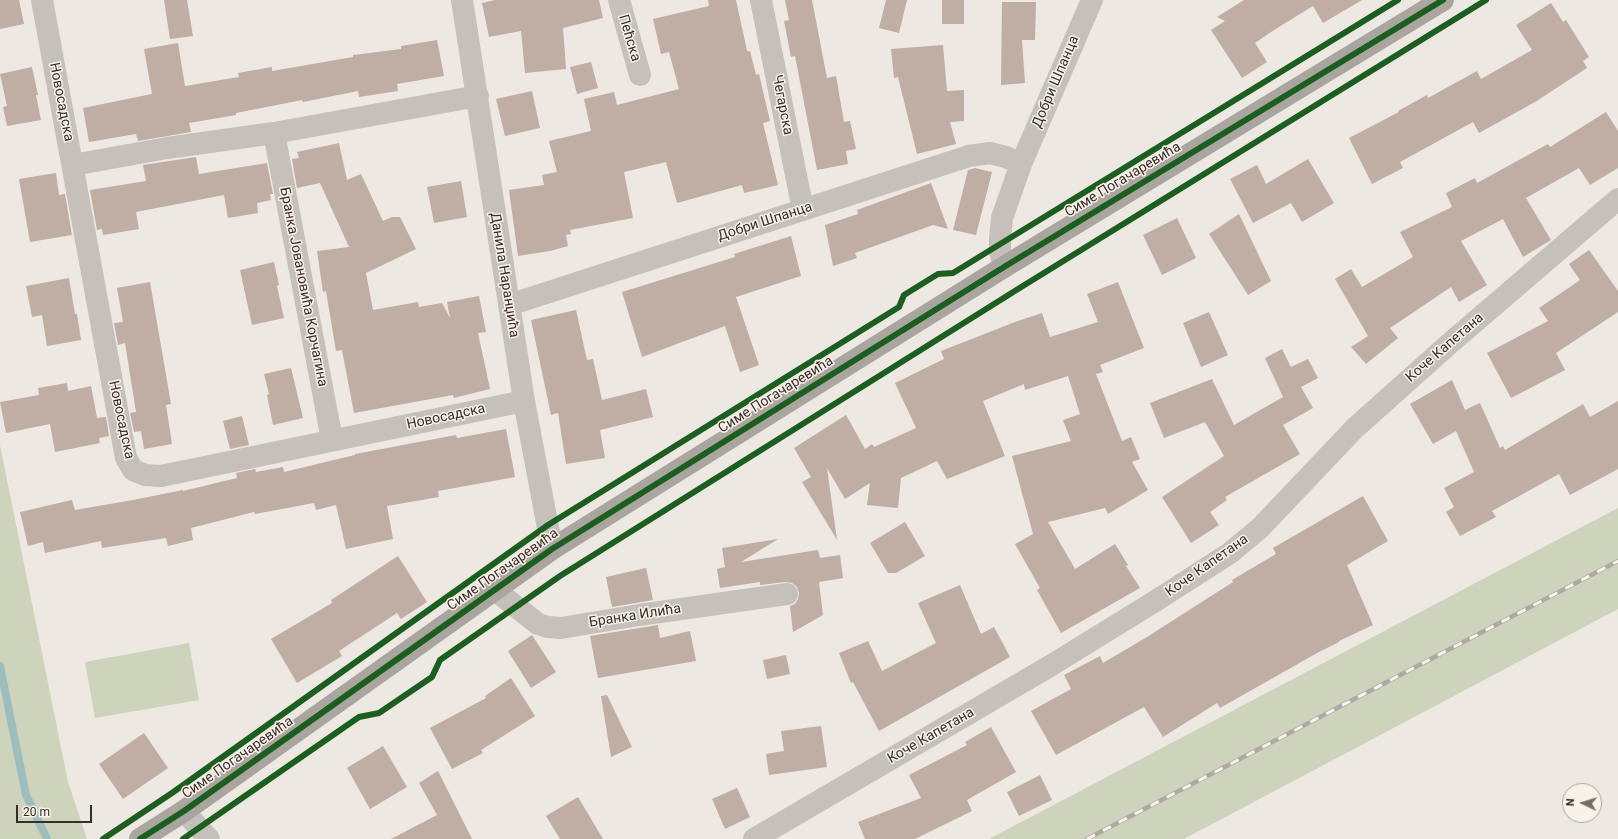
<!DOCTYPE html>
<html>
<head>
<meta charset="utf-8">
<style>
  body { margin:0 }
  #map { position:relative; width:1618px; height:839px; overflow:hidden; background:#ede8e2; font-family:Roboto,sans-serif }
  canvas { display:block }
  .north { position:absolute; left:1562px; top:783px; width:40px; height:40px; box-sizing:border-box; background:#f9f2e9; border:1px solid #aba39c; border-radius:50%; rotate:274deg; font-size:11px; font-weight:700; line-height:16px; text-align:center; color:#372d29 }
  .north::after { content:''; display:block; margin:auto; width:14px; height:18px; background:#776e6a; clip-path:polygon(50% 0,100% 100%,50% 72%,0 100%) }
  .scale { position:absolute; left:16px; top:805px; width:76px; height:18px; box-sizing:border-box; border:2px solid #372d29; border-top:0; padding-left:5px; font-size:12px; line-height:14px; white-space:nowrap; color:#372d29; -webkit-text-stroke:3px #f9f2e9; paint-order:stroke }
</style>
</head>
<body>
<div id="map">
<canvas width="1618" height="839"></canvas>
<div class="north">N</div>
<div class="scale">20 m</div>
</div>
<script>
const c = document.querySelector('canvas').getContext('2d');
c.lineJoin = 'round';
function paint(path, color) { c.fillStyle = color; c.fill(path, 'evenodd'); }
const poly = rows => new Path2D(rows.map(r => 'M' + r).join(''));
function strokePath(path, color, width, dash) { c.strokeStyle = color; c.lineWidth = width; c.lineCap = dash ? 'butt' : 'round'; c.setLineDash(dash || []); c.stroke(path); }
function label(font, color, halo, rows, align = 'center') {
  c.font = font + ' Roboto,sans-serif'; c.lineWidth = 3; c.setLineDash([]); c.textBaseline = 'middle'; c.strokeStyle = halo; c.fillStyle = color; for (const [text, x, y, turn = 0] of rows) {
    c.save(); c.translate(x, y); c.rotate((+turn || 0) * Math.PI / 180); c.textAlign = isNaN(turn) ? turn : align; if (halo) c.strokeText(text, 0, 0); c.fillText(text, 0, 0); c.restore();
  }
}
const green = poly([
  [0,445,68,782,87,839,0,839],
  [1618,508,1618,609,1184,839,989,839],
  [189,643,199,700,95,718,85,662]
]);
const stream = poly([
  [0,666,26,795,47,839]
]);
const building = poly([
  [0,0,19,0,24,24,0,29],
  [164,0,187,0,193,36,170,39],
  [495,0,599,0,603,18,563,28,566,69,525,73,521,31,489,37,482,3],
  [708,0,736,0,747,51,750,51,756,75,759,74,770,121,763,123,778,185,744,193,742,185,677,203,666,162,624,172,633,218,570,230,571,234,566,235,568,246,550,251,518,256,509,190,544,185,542,175,557,172,549,141,591,131,584,99,614,92,617,105,679,89,669,52,661,54,653,19,709,6],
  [785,0,812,0,827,78,836,76,844,122,850,121,856,149,846,151,848,164,817,170,795,56,791,57,784,21,789,20],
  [886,0,907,0,899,33,879,28],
  [942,0,964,0,964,24,942,24],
  [1244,0,1362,0,1323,23,1313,6,1274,30,1255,43,1267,62,1242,78,1211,30,1225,21,1217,17],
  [1002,2,1036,2,1035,40,1022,40,1025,83,1001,85],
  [1551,3,1563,22,1566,20,1589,57,1583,61,1587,68,1535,102,1479,133,1473,122,1400,162,1403,168,1372,184,1349,138,1399,112,1398,111,1427,95,1428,98,1477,71,1481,79,1532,50,1516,25],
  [437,40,444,76,397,84,398,91,359,97,358,91,303,102,302,100,236,113,236,115,189,123,191,132,138,141,136,134,89,142,83,108,152,94,144,49,178,43,185,86,239,77,238,73,272,67,272,71,353,57,353,55,401,49,401,46],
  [943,45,947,91,964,90,964,121,950,122,956,144,917,154,898,77,894,78,891,49],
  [591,62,598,88,577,94,570,67],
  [32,67,38,95,36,95,41,120,7,126,3,107,7,106,0,74],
  [532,91,540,128,505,136,496,99],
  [1606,112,1618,131,1618,168,1590,185,1579,168,1526,198,1551,240,1523,257,1503,219,1461,241,1487,285,1459,302,1451,287,1390,328,1398,338,1366,364,1351,347,1368,336,1335,279,1351,269,1362,287,1413,257,1400,232,1452,207,1446,193,1475,178,1477,183,1548,144,1550,147],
  [339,143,347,180,361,174,383,221,392,217,400,217,416,249,366,273,373,310,418,302,419,307,442,303,450,318,447,302,479,296,486,332,478,333,490,389,454,398,453,395,354,413,342,350,336,351,326,291,323,292,317,251,349,247,320,183,297,188,292,159,299,158,297,152],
  [196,157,199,174,267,163,273,194,270,194,271,200,257,203,258,213,228,218,224,195,136,212,139,229,103,235,102,229,97,230,90,190,146,181,143,165],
  [1308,159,1334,203,1302,222,1291,203,1253,223,1230,179,1257,165,1266,184],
  [975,168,992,172,976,235,953,230,968,170],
  [56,173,59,195,65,194,72,235,30,242,19,179],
  [461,181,467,217,434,223,427,187],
  [931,183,948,229,933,225,855,253,857,258,833,266,825,225,858,214,857,210],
  [1239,214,1271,281,1248,295,1209,234],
  [1177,218,1196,258,1162,275,1143,235],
  [791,236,801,276,736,297,759,365,740,372,725,326,642,357,622,292,735,257,734,254],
  [1589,250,1618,291,1618,312,1556,353,1565,370,1511,398,1487,353,1548,321,1539,308,1580,280,1569,264],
  [274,262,279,285,277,286,284,318,252,325,240,270],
  [69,278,75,314,77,314,81,340,47,346,42,315,32,317,26,286],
  [150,282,171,404,166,405,172,444,144,449,141,431,134,432,130,413,136,412,125,343,118,345,114,323,123,322,117,288],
  [1118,282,1144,348,1100,365,1103,372,1096,374,1122,441,1131,437,1140,459,1132,462,1148,490,1108,514,1105,508,1048,522,1075,569,1115,544,1128,565,1126,566,1140,588,1061,633,1037,590,1040,588,1015,544,1033,534,1012,456,1071,441,1063,420,1080,414,1068,376,1025,390,1024,384,983,401,1005,456,947,479,937,461,901,478,898,508,867,505,870,483,845,499,827,468,837,540,802,482,811,477,794,448,846,415,865,449,872,444,874,447,916,428,895,383,944,359,941,351,1015,322,1042,313,1050,337,1098,322,1087,294],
  [576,310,587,360,593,359,602,400,646,389,653,417,600,430,605,458,566,464,558,413,551,415,531,320],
  [1209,312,1228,355,1201,367,1183,323],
  [1282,349,1291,367,1308,359,1318,378,1301,387,1313,408,1283,425,1300,454,1225,497,1227,500,1210,512,1219,525,1191,543,1162,497,1224,456,1205,422,1164,438,1150,403,1212,379,1234,425,1283,397,1265,358],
  [291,368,303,418,273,425,267,395,269,394,264,374],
  [1452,380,1465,410,1480,403,1500,448,1503,446,1505,450,1583,404,1590,417,1618,401,1618,469,1570,495,1559,474,1492,511,1496,517,1460,536,1446,512,1454,507,1444,488,1474,472,1456,431,1433,444,1410,404],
  [67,383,68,391,91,386,97,418,106,417,109,436,99,438,100,443,55,452,50,424,6,433,0,402,39,395,38,388],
  [242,416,249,445,230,449,223,421],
  [506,429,515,477,438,491,439,497,387,506,393,539,346,549,336,505,316,510,314,503,255,514,254,512,191,528,193,540,168,546,166,538,102,548,101,541,45,553,43,542,28,546,20,512,72,500,75,510,133,500,183,490,183,491,237,478,236,473,255,469,256,472,283,467,284,472,355,455,355,454,456,435,457,438],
  [1363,496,1388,541,1347,565,1373,625,1339,641,1339,642,1317,653,1220,708,1217,703,1163,737,1144,707,1056,755,1031,711,1071,689,1064,675,1100,656,1103,663,1147,637,1233,582,1232,580,1276,554,1273,548],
  [905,522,925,556,896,573,888,573,870,543],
  [778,539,741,562,818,550,820,558,840,555,843,578,819,582,823,615,793,632,790,606,795,604,798,599,799,593,797,587,792,583,785,582,760,585,760,582,720,588,717,569,725,567,722,548],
  [398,556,427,602,401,619,397,613,339,651,342,656,297,683,271,639,332,603,331,600],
  [646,568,653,600,612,607,606,577],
  [960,585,981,634,994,627,1010,657,879,731,853,682,851,683,839,653,868,641,882,671,936,643,918,603],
  [658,625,660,638,690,631,696,661,598,678,590,636],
  [532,635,556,672,531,688,508,651],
  [786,655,790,674,767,679,763,660],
  [511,678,535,716,481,750,483,753,452,769,430,728,486,698,485,696],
  [607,695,632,747,611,757,601,696],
  [821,726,827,767,769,775,766,754,784,751,781,731],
  [991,727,1016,772,967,800,972,811,915,839,865,839,858,822,921,798,909,775,967,745,965,742],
  [144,733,168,768,123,799,99,764],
  [383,746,407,787,370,809,347,768],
  [438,771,472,839,391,839,437,815,419,783],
  [1040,775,1052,800,1019,816,1007,792],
  [737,788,750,817,725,829,712,799],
  [578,797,603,839,560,839,546,816]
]);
const minor = poly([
  [42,0,126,458,133,470,145,475,161,476,524,401],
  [462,0,524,401,552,549],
  [619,0,640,75],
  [761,0,803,210],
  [274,133,332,440],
  [73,165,167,148,274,133,478,96],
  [1004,267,1000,251,1000,238,1002,218,1021,164],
  [509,305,969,156,990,153,1006,157,1021,164,1092,0],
  [495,590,538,624,548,627,561,628,639,615,787,594],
  [184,811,209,839],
  [754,839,1050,666,1157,600,1230,553,1260,528,1355,428,1449,344,1618,199]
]);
const primary = poly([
  [140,839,184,811,552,549,1004,267,1443,0]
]);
const rail = poly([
  [1087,839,1618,561]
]);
const cycleway = poly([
  [103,839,172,793,548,525,899,307,904,295,938,274,953,273,1398,0],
  [140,839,184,811,552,549,1004,267,1443,0],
  [183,839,359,717,379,713,432,677,440,660,560,576,1018,289,1486,0]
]);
const streetNames = [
  ["Пећска",629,38,74],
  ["Добри Шпанца",1056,82,-67],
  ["Новосадска",61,102,79],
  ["Чегарска",782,105,79],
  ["Симе Погачаревића",1123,180,-31],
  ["Добри Шпанца",765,222,-18],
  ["Данила Наранџића",504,275,81],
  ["Бранка Јовановића Корчагина",303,287,79],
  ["Коче Капетана",1445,348,-41],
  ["Симе Погачаревића",776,395,-32],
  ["Новосадска",446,417,-12],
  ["Новосадска",121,420,78],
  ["Коче Капетана",1207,566,-35],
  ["Симе Погачаревића",503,570,-35],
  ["Бранка Илића",635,616,-9],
  ["Коче Капетана",931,736,-30],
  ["Симе Погачаревића",238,758,-35]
];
paint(green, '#ced3bc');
strokePath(stream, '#9ebebe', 8);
paint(building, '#c0ada4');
strokePath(minor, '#c6c0bb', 22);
strokePath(primary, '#aba5a0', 22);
strokePath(rail, '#aea9a5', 4.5);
strokePath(rail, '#f9f2e9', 3, [9]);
strokePath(cycleway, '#1b5e20', 6);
label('14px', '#372d29', '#f9f2e9', streetNames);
</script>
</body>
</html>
